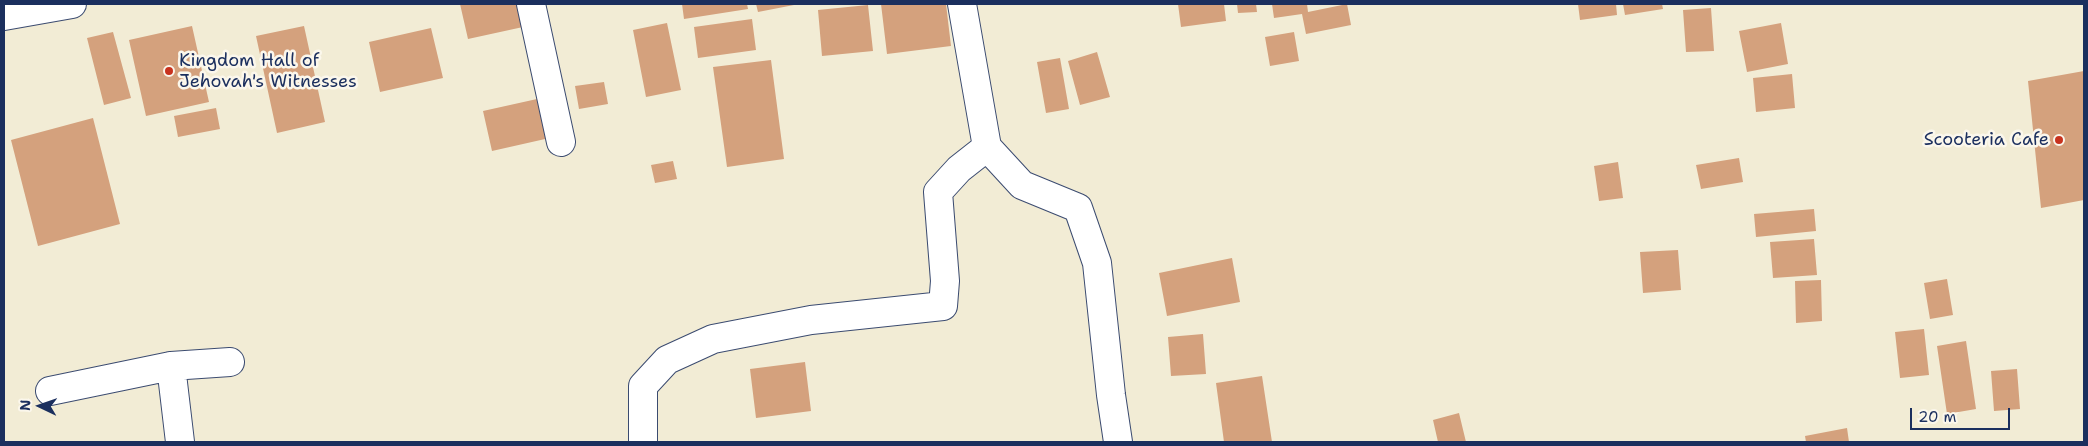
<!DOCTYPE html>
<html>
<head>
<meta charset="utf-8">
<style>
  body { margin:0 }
  #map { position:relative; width:2088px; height:446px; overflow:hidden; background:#f2ecd5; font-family:"Shantell Sans",sans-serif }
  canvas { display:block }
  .frame { position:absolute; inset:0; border:5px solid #1b2f5e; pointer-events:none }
  .north { position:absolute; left:15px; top:381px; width:50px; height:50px; -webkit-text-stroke:4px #fbf7ec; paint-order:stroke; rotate:273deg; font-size:14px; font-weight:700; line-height:20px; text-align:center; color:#1b2f5e }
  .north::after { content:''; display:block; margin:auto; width:18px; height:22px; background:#1b2f5e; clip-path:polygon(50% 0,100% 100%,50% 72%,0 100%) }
  .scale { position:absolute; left:1910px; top:408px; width:100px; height:22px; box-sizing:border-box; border:2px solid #1b2f5e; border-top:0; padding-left:6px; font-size:15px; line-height:18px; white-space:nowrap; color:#1b2f5e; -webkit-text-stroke:4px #fbf7ec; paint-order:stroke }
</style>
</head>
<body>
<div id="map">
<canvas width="2088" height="446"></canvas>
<div class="frame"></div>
<div class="north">N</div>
<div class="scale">20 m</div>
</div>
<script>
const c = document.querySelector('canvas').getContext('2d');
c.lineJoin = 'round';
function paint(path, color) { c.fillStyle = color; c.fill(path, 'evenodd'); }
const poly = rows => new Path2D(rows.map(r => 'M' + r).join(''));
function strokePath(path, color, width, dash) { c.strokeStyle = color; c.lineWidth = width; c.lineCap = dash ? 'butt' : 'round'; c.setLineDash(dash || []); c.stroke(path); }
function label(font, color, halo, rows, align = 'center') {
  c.font = font + ' "Shantell Sans",sans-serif'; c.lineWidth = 5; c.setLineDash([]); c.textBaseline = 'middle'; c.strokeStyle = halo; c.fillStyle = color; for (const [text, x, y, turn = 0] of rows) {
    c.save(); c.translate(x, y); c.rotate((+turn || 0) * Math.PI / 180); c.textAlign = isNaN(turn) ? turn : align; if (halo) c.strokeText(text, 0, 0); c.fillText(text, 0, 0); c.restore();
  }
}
const building = poly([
  [460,4,518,4,523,27,468,39],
  [682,4,747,4,748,9,684,19],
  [756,4,794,4,794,5,758,12],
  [881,4,946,4,951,46,887,54],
  [1178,4,1224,4,1226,21,1181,27],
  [1237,4,1256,4,1257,12,1238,13],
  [1272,4,1307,4,1308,12,1347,4,1351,25,1306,34,1302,14,1274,18],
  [1578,4,1616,4,1617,15,1580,20],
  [1623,4,1662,4,1663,9,1625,15],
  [868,5,873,51,822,56,818,10],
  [1711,8,1714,51,1686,52,1683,10],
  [752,19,756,50,698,58,694,27],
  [667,23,681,90,646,97,633,30],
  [1781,23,1788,64,1747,72,1739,31],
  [192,26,209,102,146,116,129,40],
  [304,26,325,122,277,133,256,36],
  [431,28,443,78,380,92,369,42],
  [113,32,131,98,104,105,87,38],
  [1294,32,1299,61,1270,66,1265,37],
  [1097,52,1110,97,1080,105,1068,61],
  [1060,58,1069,109,1046,113,1037,62],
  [771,60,784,159,727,167,713,67],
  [2084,71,2084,200,2041,208,2028,81],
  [1792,74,1795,108,1756,112,1753,78],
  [604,82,608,104,579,109,575,86],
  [546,97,554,137,492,151,483,111],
  [216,108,220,129,178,137,174,116],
  [93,118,120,224,38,246,11,140],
  [1739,158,1743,182,1701,189,1696,165],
  [673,161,677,179,655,183,651,165],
  [1618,162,1623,198,1599,201,1594,166],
  [1814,209,1816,231,1756,237,1754,214],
  [1814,239,1817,275,1773,278,1770,242],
  [1678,250,1681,290,1643,293,1640,252],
  [1232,258,1240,302,1167,316,1159,273],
  [1947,279,1953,315,1930,319,1924,283],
  [1821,280,1822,321,1796,323,1795,281],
  [1924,329,1929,375,1900,378,1895,332],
  [1203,334,1206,374,1171,376,1168,337],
  [1966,341,1976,409,1947,414,1937,346],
  [805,362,811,411,756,418,750,369],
  [2017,369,2020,409,1994,411,1991,371],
  [1262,376,1272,442,1224,442,1216,383],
  [1459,413,1466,442,1438,442,1433,420],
  [1847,428,1849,442,1806,442,1805,436]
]);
const minor = poly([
  [531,4,561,142],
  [4,16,72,4],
  [987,147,1022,185,1078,208,1097,263,1111,395,1118,442],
  [171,366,180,442],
  [50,391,171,366,230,362],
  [643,442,643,386,667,360,713,339,811,320,943,306,945,281,938,192,959,169,987,147,962,4]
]);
const markers = [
  [169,71,5,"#c8321e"],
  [2059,140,5,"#c8321e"]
];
const poiNames = [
  ["Kingdom Hall of",179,61],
  ["Jehovah's Witnesses",179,82],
  ["Scooteria Cafe",2049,140,"right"]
];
paint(building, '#d4a17d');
strokePath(minor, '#3b4b70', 30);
strokePath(minor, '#fff', 28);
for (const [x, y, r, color] of markers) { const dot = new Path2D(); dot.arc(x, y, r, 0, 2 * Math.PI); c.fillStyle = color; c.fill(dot); strokePath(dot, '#fbf7ec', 2); }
label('18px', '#1b2f5e', '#fbf7ec', poiNames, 'left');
</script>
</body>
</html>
